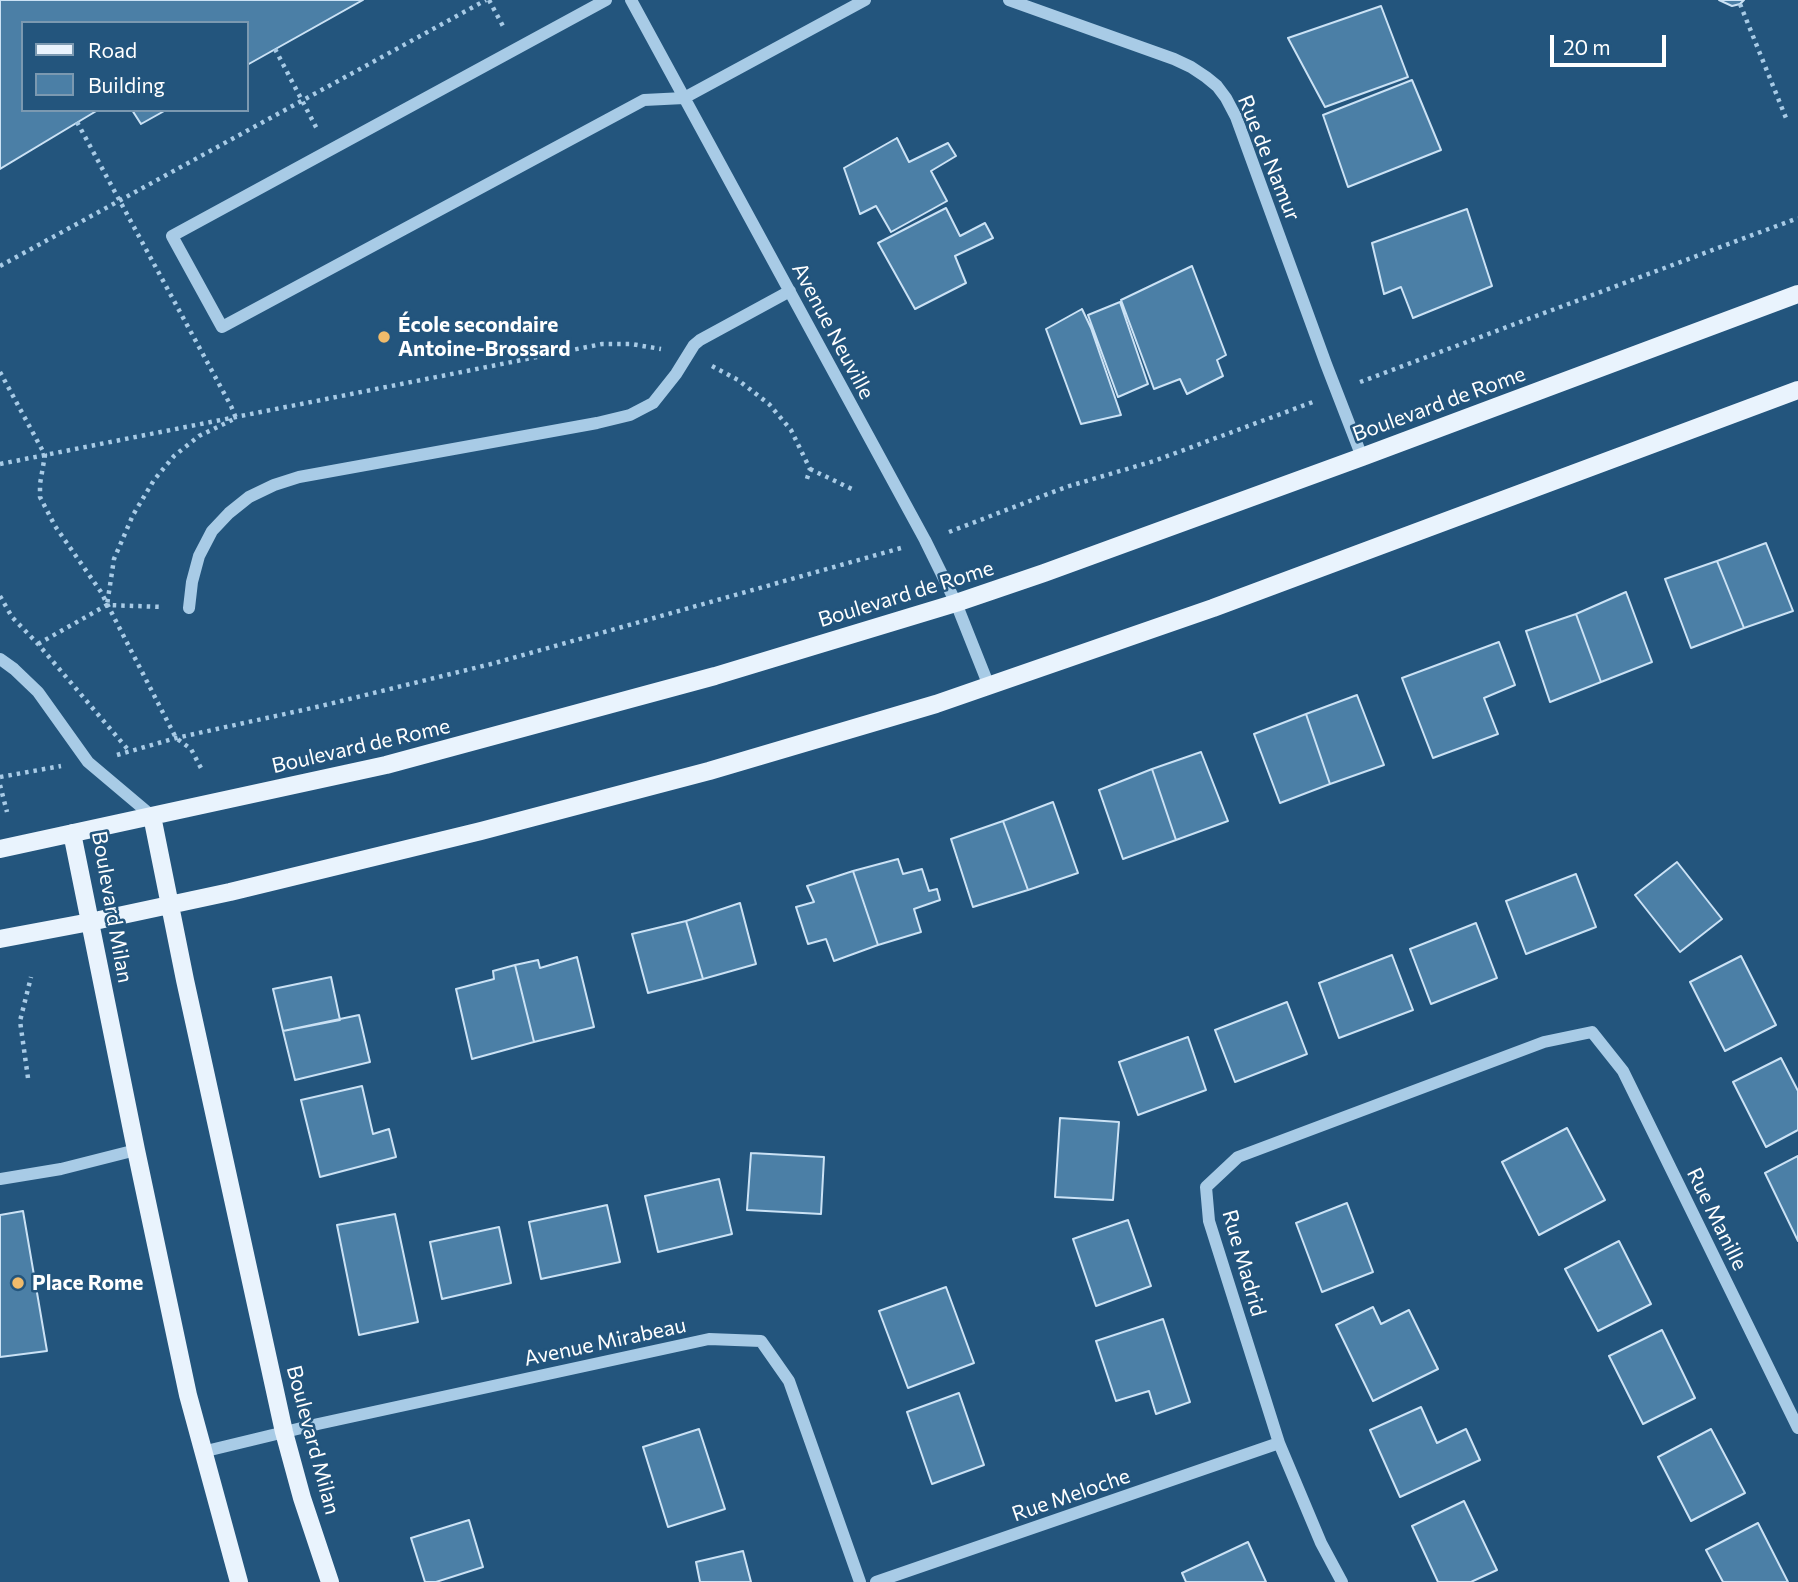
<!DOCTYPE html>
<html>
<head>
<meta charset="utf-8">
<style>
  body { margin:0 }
  #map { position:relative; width:1798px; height:1582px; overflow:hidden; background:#23557d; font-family:Commissioner,sans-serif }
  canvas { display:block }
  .legend { position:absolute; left:21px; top:21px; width:228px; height:91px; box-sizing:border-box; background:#23557d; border:2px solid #7b99b1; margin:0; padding:9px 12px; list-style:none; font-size:21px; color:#fff }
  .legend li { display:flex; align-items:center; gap:14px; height:35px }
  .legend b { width:35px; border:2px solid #7b99b1 }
  .scale { position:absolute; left:1550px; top:35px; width:116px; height:32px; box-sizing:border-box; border:4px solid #fff; border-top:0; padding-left:9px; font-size:21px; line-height:24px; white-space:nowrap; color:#fff; -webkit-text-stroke:5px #23557d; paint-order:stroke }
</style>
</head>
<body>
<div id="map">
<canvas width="1798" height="1582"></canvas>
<ul class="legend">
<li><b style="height:9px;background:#e9f3fd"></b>Road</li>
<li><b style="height:19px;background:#4b7fa6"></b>Building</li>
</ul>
<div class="scale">20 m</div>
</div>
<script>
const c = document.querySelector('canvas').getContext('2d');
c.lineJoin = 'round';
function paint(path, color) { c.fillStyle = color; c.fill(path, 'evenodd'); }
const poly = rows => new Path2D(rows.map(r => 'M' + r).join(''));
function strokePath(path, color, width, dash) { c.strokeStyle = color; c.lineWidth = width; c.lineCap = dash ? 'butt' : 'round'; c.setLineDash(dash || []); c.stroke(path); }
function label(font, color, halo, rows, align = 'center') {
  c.font = font + ' Commissioner,sans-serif'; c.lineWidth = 5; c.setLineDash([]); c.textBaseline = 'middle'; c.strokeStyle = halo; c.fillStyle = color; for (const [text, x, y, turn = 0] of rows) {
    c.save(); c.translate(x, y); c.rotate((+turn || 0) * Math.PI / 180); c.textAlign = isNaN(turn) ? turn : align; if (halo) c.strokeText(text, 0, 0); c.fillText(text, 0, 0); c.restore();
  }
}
const building = poly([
  [0,0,363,0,247,65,247,23,23,23,23,110,98,110,0,169,0,0],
  [1719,0,1744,0,1740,4,1732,6,1719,0],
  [1381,6,1408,77,1325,107,1288,38,1381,6],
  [1412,80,1441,150,1348,187,1323,115,1412,80],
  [132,110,166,110,141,124,132,110],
  [897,138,909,162,948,143,956,156,931,171,947,201,891,232,876,206,860,214,844,168,897,138],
  [946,208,960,236,985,223,993,238,955,256,966,283,915,309,878,243,946,208],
  [1467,209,1492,286,1413,318,1401,287,1384,294,1372,243,1467,209],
  [1192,266,1226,355,1217,360,1223,376,1187,394,1180,379,1154,389,1121,300,1192,266],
  [1120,302,1148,384,1118,397,1088,315,1120,302],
  [1082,309,1091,328,1121,415,1081,424,1046,329,1082,309],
  [1766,543,1793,611,1744,628,1717,561,1766,543],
  [1717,561,1744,628,1691,648,1665,579,1717,561],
  [1626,592,1652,662,1601,682,1576,614,1626,592],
  [1576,614,1601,682,1550,702,1526,631,1576,614],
  [1499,642,1515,685,1484,698,1498,734,1433,758,1402,678,1499,642],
  [1357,695,1384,765,1330,784,1306,714,1357,695],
  [1306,714,1330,784,1280,803,1254,734,1306,714],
  [1201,752,1228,821,1176,840,1152,769,1201,752],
  [1152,769,1176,840,1123,859,1099,790,1152,769],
  [1053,802,1078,873,1028,890,1003,821,1053,802],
  [1003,821,1028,890,973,907,951,839,1003,821],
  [898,859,903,874,922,869,929,891,937,889,940,900,914,909,921,932,878,945,853,871,898,859],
  [1677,862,1722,919,1680,952,1635,895,1677,862],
  [853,871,878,945,834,961,826,939,808,944,796,907,814,902,807,886,853,871],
  [1576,874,1596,927,1526,954,1506,901,1576,874],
  [740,903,756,964,703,979,686,921,740,903],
  [686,921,703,979,648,993,632,934,686,921],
  [1476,923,1497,978,1431,1004,1410,949,1476,923],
  [1392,955,1413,1010,1339,1038,1319,983,1392,955],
  [1741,956,1776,1025,1725,1051,1690,982,1741,956],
  [577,957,594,1027,534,1042,515,965,538,960,540,968,577,957],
  [515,965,534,1042,472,1059,456,989,494,979,493,971,515,965],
  [331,977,340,1020,283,1031,273,989,331,977],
  [1287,1002,1307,1054,1235,1082,1215,1030,1287,1002],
  [359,1015,370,1062,295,1080,283,1031,359,1015],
  [1188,1037,1206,1090,1138,1115,1119,1062,1188,1037],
  [1781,1058,1798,1091,1798,1130,1766,1147,1733,1082,1781,1058],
  [362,1086,373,1134,389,1129,396,1157,320,1177,301,1100,362,1086],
  [1060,1118,1119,1122,1113,1200,1055,1197,1060,1118],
  [1567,1128,1605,1200,1539,1235,1502,1162,1567,1128],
  [751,1153,824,1157,821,1214,747,1210,751,1153],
  [1798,1156,1798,1241,1765,1173,1798,1156],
  [719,1179,732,1234,658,1252,645,1196,719,1179],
  [1347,1203,1373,1272,1322,1292,1296,1223,1347,1203],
  [607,1205,620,1262,541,1279,529,1222,607,1205],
  [23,1211,47,1351,0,1357,0,1215,23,1211],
  [395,1214,418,1322,359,1335,337,1225,395,1214],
  [1128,1220,1151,1286,1096,1306,1073,1239,1128,1220],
  [499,1227,511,1283,442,1299,430,1242,499,1227],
  [1619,1241,1651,1304,1598,1331,1565,1269,1619,1241],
  [946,1287,974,1363,908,1388,879,1311,946,1287],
  [1373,1307,1381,1324,1409,1310,1438,1369,1373,1401,1336,1325,1373,1307],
  [1163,1319,1190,1402,1156,1414,1149,1391,1116,1401,1096,1341,1163,1319],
  [1662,1330,1695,1398,1643,1424,1609,1356,1662,1330],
  [959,1393,984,1465,932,1484,907,1412,959,1393],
  [1421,1407,1437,1443,1466,1429,1480,1460,1400,1497,1370,1430,1421,1407],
  [699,1429,725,1509,668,1527,643,1447,699,1429],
  [1711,1429,1745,1493,1691,1521,1658,1457,1711,1429],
  [1464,1501,1497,1570,1471,1582,1438,1582,1412,1526,1464,1501],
  [469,1520,483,1567,436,1582,425,1582,411,1538,469,1520],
  [1758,1523,1788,1582,1723,1582,1706,1550,1758,1523],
  [1248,1542,1266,1582,1186,1582,1182,1573,1248,1542],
  [743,1551,751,1582,700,1582,696,1562,743,1551]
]);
const path = poly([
  [489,0,504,28],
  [1740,4,1786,118],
  [275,49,317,129],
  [77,122,231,406,236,418,199,436,174,456,154,480,133,515,114,559,107,605],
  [0,266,486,0],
  [712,366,738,380,769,404,791,430,810,469,806,482],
  [0,372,45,455,40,484,40,497,55,526,101,592,176,738,191,749,202,770],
  [1360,382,1798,218],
  [0,464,602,344,631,344,661,349],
  [810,469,856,491],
  [949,532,1066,487,1154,461,1313,402],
  [0,596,12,617,38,644,130,752],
  [38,644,107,605,163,607],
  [117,755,176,738,321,706,495,663,901,548],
  [0,777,61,766],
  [0,785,7,812],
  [28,1078,20,1021,31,977]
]);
const minor = poly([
  [606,0,172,236,222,327,644,100,684,98,865,0],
  [631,0,925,540,956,603,989,686],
  [1009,0,1174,59,1191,67,1206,77,1217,86,1226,98,1236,117,1326,364,1362,457],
  [189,608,192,582,199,556,212,531,229,513,249,497,274,485,299,477,597,423,630,415,653,403,676,374,694,345,700,340,790,291],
  [0,659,14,669,38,692,88,762,152,816],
  [0,1179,61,1169,136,1150],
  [202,1452,318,1424,709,1339,761,1341,789,1381,860,1582],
  [876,1582,1279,1443],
  [1342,1582,1321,1543,1279,1443,1209,1221,1206,1187,1238,1157,1544,1042,1592,1032,1623,1071,1798,1428]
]);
const major = poly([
  [152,816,185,980,284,1432,302,1498,330,1582],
  [72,833,136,1150,188,1395,239,1582],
  [0,849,386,765,715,676,956,603,1044,573,1362,457,1798,294],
  [0,939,90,922,230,892,481,831,709,771,936,704,1213,608,1798,390]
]);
const markers = [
  [384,337,7,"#f0bb6b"],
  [18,1283,7,"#f0bb6b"]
];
const streetNames = [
  ["Rue de Namur",1269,158,68],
  ["Avenue Neuville",833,331,62],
  ["Boulevard de Rome",1439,404,-20],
  ["Boulevard de Rome",906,594,-17],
  ["Boulevard de Rome",361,746,-13],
  ["Boulevard Milan",112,907,80],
  ["Rue Manille",1717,1219,64],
  ["Rue Madrid",1244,1263,74],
  ["Avenue Mirabeau",605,1342,-12],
  ["Boulevard Milan",313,1440,75],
  ["Rue Meloche",1071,1495,-19]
];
const poiNames = [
  ["École secondaire",398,325],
  ["Antoine-Brossard",398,349],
  ["Place Rome",32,1283]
];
paint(building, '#4b7fa6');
strokePath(building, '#cbe2f5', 2);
strokePath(path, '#a8cbe6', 4.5, [3.5, 5]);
strokePath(minor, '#a8cbe6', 12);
strokePath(major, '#e9f3fd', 18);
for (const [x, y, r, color] of markers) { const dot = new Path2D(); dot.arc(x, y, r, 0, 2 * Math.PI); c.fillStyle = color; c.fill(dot); strokePath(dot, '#23557d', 2.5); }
label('21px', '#fff', '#23557d', streetNames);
label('bold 21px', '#fff', '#23557d', poiNames, 'left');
</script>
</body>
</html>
